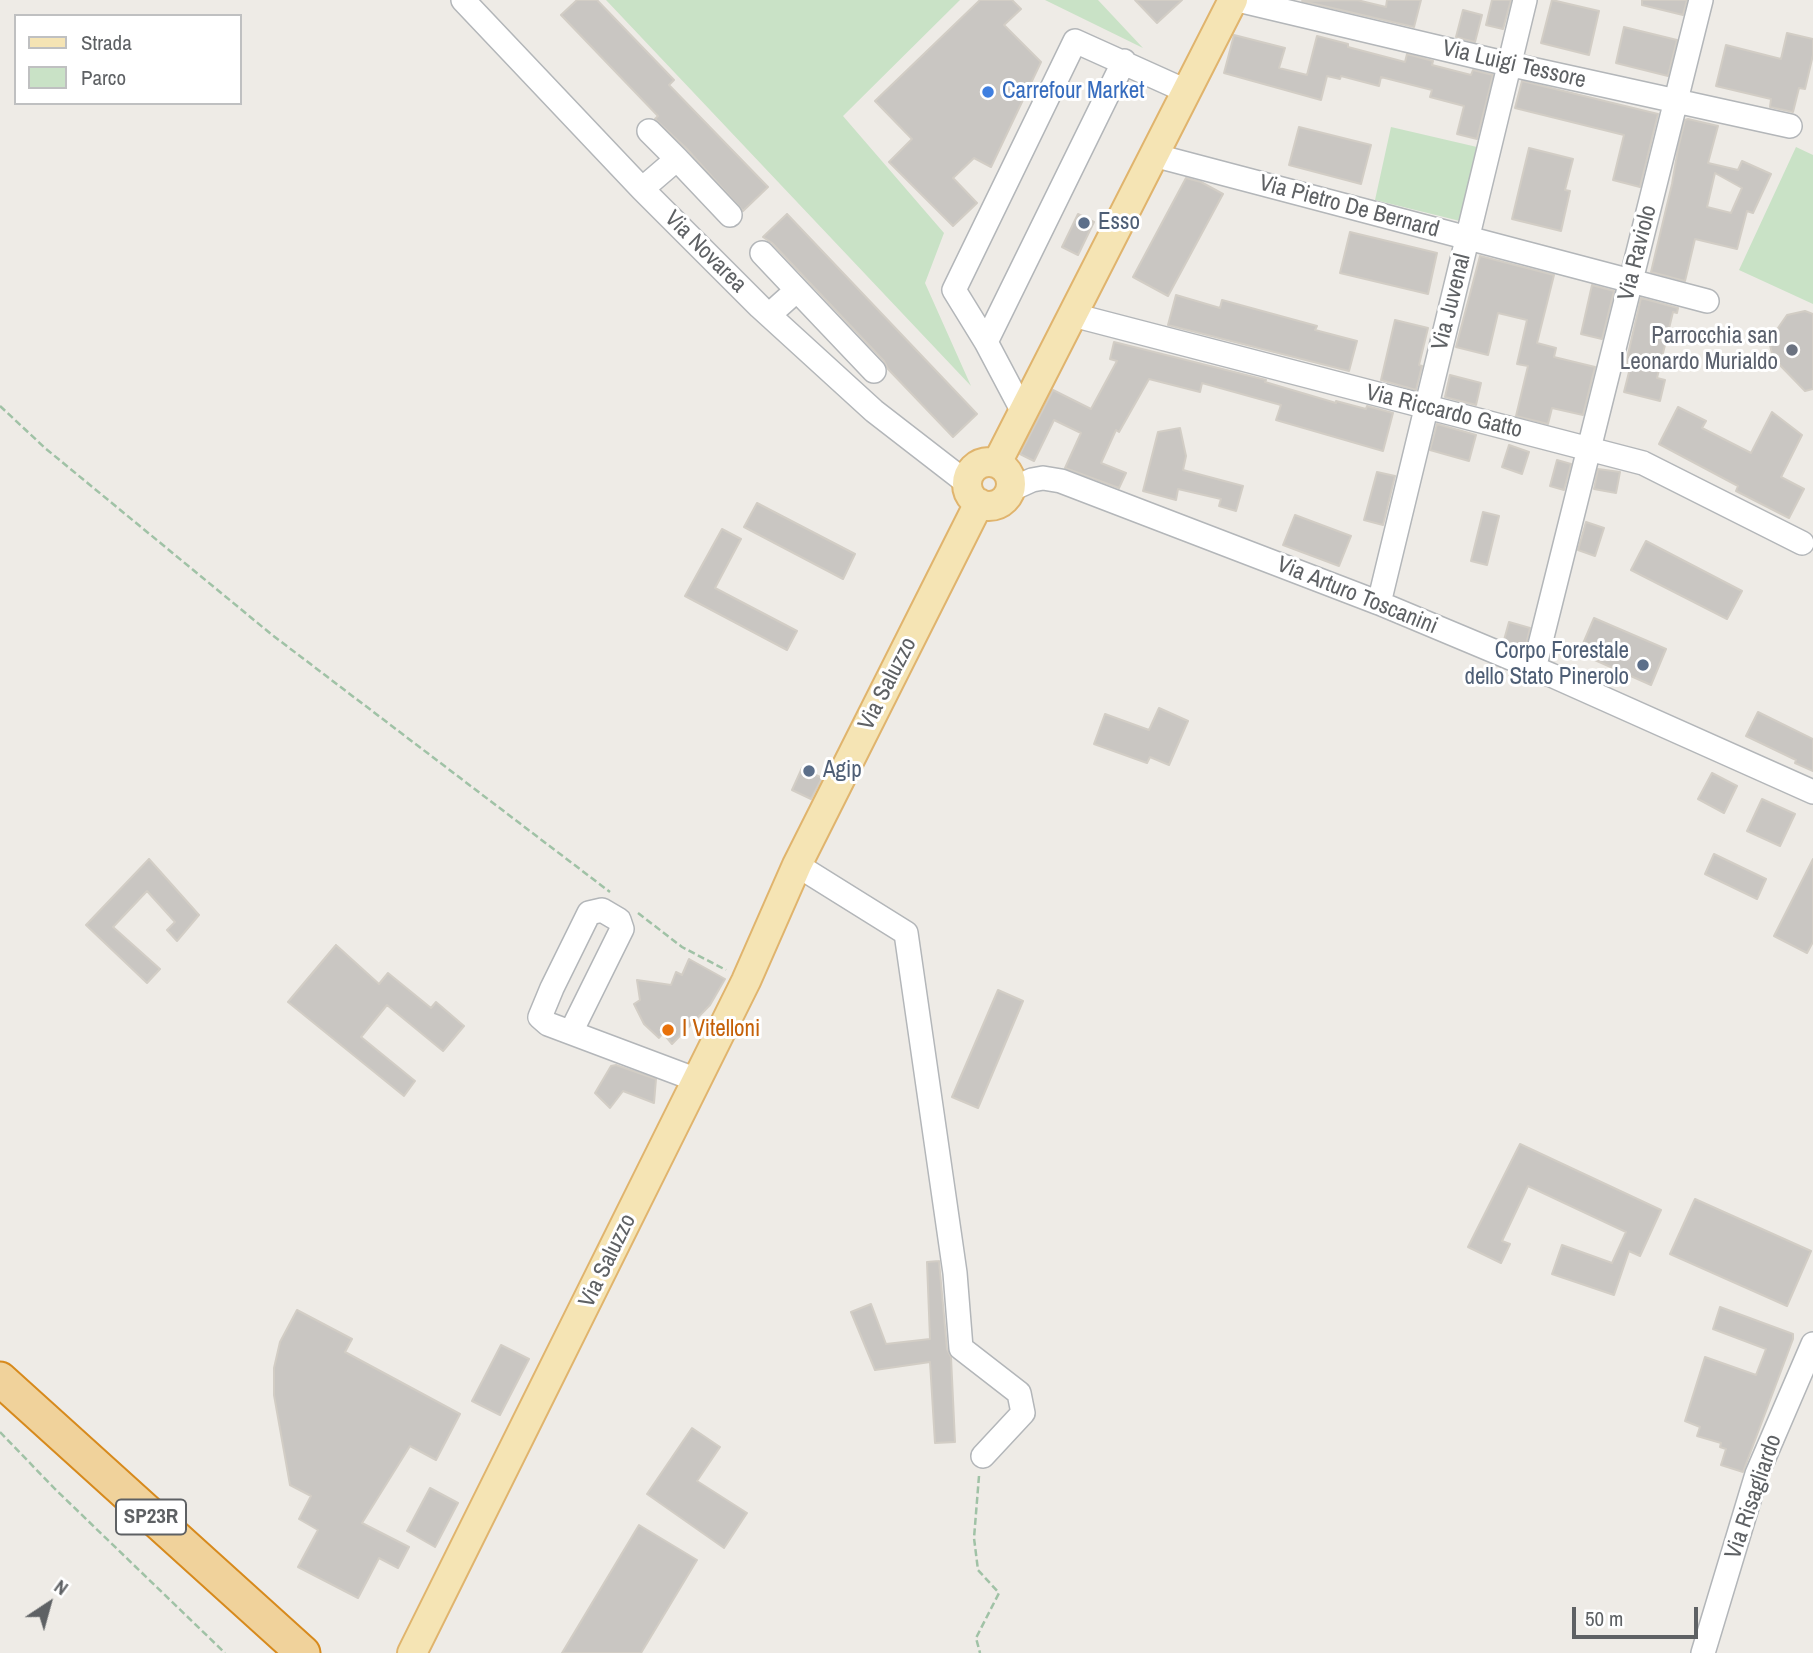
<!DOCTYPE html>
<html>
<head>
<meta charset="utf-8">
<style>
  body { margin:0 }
  #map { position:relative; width:1813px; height:1653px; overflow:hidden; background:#eeebe6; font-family:"Archivo Narrow",sans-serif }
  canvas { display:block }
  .legend { position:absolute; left:14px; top:14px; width:228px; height:91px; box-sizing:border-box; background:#fff; border:2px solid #bfc0c1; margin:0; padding:9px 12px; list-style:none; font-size:21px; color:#5e6164 }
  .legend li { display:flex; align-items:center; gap:14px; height:35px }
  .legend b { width:35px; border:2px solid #bfc0c1 }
  .north { position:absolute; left:14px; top:1569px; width:70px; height:70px; -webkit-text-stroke:5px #fff; paint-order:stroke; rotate:36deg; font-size:19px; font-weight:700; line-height:28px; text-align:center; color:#5e6164 }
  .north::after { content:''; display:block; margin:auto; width:24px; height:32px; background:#5e6164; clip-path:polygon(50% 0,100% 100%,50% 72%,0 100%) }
  .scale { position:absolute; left:1572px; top:1607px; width:126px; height:32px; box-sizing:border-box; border:4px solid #5e6164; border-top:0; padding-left:9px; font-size:21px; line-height:24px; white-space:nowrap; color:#5e6164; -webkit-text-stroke:5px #fff; paint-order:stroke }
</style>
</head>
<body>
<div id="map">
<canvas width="1813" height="1653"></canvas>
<ul class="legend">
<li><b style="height:9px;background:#f5e4b4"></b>Strada</li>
<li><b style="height:19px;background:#c9e2c6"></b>Parco</li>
</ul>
<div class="north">N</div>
<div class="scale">50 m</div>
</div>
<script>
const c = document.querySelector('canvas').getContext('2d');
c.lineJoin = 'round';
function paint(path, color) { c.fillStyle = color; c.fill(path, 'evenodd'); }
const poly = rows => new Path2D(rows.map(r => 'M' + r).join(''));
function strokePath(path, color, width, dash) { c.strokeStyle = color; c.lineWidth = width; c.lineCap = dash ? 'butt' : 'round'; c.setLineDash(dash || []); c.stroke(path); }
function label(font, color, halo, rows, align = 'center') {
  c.font = font + ' "Archivo Narrow",sans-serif'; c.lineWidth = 6; c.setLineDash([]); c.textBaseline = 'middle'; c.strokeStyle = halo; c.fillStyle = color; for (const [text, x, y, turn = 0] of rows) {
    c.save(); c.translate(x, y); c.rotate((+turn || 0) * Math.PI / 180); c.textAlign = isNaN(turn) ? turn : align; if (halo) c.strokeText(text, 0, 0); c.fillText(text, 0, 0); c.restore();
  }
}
const green = poly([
  [606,0,960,0,843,116,944,233,925,283,971,386],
  [1045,0,1098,0,1143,48],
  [1391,127,1477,147,1460,221,1375,200],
  [1796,147,1813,155,1813,304,1739,270]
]);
const building = poly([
  [577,0,597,0,674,80,669,85,768,187,743,211,687,149,655,119,658,116,561,15,577,0],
  [980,0,1012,0,1021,9,1004,25,1041,62,991,167,974,158,953,178,977,203,953,226,889,162,912,139,875,101,980,0],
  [1135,0,1182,0,1157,23,1135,0],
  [1357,0,1386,7,1387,0,1421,0,1414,27,1302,1,1357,0],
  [1492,0,1511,0,1503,29,1486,25,1492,0],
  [1552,0,1599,11,1589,55,1541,43,1552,0],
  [1642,0,1687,0,1683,15,1642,5,1642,0],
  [1463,10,1482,15,1475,42,1456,37,1463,10],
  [1624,27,1677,40,1668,76,1616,63,1624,27],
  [1787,33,1813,39,1813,55,1805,89,1799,88,1793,112,1770,107,1771,99,1716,86,1726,45,1781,59,1787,33],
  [1234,35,1285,48,1279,68,1307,75,1317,36,1348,44,1348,47,1405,62,1407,54,1433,61,1432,65,1471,75,1473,70,1493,75,1477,139,1457,134,1464,106,1430,97,1432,90,1381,77,1379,86,1341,76,1340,79,1327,76,1321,100,1224,73,1234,35],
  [1522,81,1658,114,1640,187,1613,180,1624,135,1515,108,1522,81],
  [1688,119,1718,126,1708,163,1738,170,1742,161,1771,174,1753,213,1747,211,1737,249,1695,239,1685,281,1651,272,1672,184,1678,149,1685,120,1688,119],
  [1715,173,1742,188,1731,213,1707,207,1715,173],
  [1299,127,1371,145,1361,184,1289,165,1299,127],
  [1529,148,1573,159,1565,190,1570,191,1561,231,1512,219,1529,148],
  [1186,178,1201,182,1223,194,1168,296,1133,277,1186,178],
  [787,214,977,414,953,437,888,369,884,361,772,243,763,237,787,214],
  [1078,214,1094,222,1078,255,1062,247,1078,214],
  [1350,232,1437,253,1428,294,1340,273,1350,232],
  [1480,256,1554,275,1537,343,1556,348,1554,357,1595,367,1583,415,1552,408,1548,424,1516,416,1528,366,1517,364,1527,320,1498,313,1488,355,1456,347,1480,256],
  [1592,285,1614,291,1602,339,1581,334,1592,285],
  [1176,295,1220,308,1222,300,1317,326,1315,330,1357,341,1349,371,1168,325,1176,295],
  [1641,298,1678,308,1677,313,1673,312,1657,378,1665,380,1660,401,1624,392,1631,364,1626,363,1641,298],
  [1805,311,1813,314,1813,389,1805,391,1773,358,1769,341,1787,315,1805,311],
  [1395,320,1428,328,1419,365,1422,366,1416,390,1381,380,1395,320],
  [1114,342,1266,380,1265,382,1336,403,1336,401,1366,409,1367,406,1393,413,1383,451,1276,420,1281,405,1202,383,1200,392,1149,379,1119,432,1116,430,1101,463,1126,473,1119,488,1065,468,1081,433,1054,420,1034,461,1020,454,1053,390,1091,409,1117,361,1110,359,1114,342],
  [1450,375,1481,383,1476,405,1445,397,1450,375],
  [1678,407,1706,421,1702,428,1751,453,1772,412,1802,435,1781,477,1804,489,1789,518,1736,491,1738,486,1659,444,1678,407],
  [1437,424,1476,435,1469,461,1430,450,1437,424],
  [1180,428,1186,456,1183,470,1243,486,1236,511,1219,506,1221,499,1178,489,1176,500,1143,491,1158,432,1180,428],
  [1509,445,1529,452,1522,474,1502,467,1509,445],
  [1557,460,1571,464,1564,490,1550,486,1557,460],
  [1598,469,1620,472,1616,493,1594,489,1598,469],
  [1377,472,1395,476,1383,525,1364,520,1377,472],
  [757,503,855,554,843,579,744,527,757,503],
  [1483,512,1499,516,1487,565,1471,561,1483,512],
  [1295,515,1351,536,1339,566,1283,545,1295,515],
  [1586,522,1604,528,1595,556,1578,550,1586,522],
  [722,529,741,539,715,588,797,631,787,650,685,596,722,529],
  [1646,541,1742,591,1727,619,1631,570,1646,541],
  [1594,618,1666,649,1651,685,1579,653,1594,618],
  [1509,622,1530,628,1525,649,1504,640,1509,622],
  [1159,708,1188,721,1169,765,1150,757,1147,763,1094,744,1105,714,1149,730,1159,708],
  [1758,712,1813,739,1813,771,1795,763,1796,760,1746,736,1758,712],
  [802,768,822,778,811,799,792,790,802,768],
  [1712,773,1737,786,1724,813,1698,799,1712,773],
  [1762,799,1795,814,1780,846,1747,831,1762,799],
  [1714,854,1766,879,1757,899,1705,874,1714,854],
  [149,859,199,915,177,941,167,930,175,922,147,891,113,927,160,969,147,983,86,925,149,859],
  [1813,859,1813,942,1807,953,1774,936,1813,859],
  [336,945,379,984,388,973,431,1008,436,1002,464,1026,443,1051,387,1005,361,1037,415,1081,404,1096,288,1002,336,945],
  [689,959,725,979,710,1005,672,1044,663,1033,659,1038,644,1024,634,1004,640,1000,637,980,671,985,676,972,682,975,689,959],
  [998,990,1023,1001,978,1108,952,1097,998,990],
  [616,1065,656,1079,654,1103,623,1091,610,1108,595,1093,611,1066,616,1065],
  [1520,1144,1661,1210,1640,1256,1629,1251,1614,1295,1552,1274,1562,1245,1612,1263,1626,1232,1528,1186,1502,1241,1510,1244,1501,1263,1468,1247,1520,1144],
  [1695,1199,1811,1251,1787,1306,1670,1254,1695,1199],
  [939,1261,947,1349,951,1357,955,1442,935,1443,930,1362,875,1370,851,1312,871,1304,886,1344,930,1339,927,1262,939,1261],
  [1720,1307,1793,1334,1793,1339,1743,1472,1721,1465,1726,1449,1720,1447,1721,1443,1697,1436,1700,1427,1685,1421,1705,1357,1756,1375,1766,1349,1713,1329,1720,1307],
  [297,1310,352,1339,345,1352,460,1414,436,1460,410,1446,362,1523,409,1547,398,1568,379,1558,358,1598,298,1567,318,1530,299,1519,311,1496,290,1485,274,1395,274,1368,280,1342,297,1310],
  [501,1345,529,1359,500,1415,472,1401,501,1345],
  [692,1428,720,1447,697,1481,747,1513,724,1548,647,1494,692,1428],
  [430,1488,458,1503,435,1547,407,1531,430,1488],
  [639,1525,697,1560,641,1653,562,1653,639,1525]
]);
const path = poly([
  [0,406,45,448,271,634,610,892],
  [638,913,682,947,726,970],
  [0,1432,55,1489,225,1653],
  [979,1476,974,1538,978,1570,999,1593,976,1638,980,1653]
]);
const minor = poly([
  [463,0,642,189,760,307,874,411,967,483],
  [1238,0,1508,64,1790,126],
  [649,131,677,159],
  [1153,155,1707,301],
  [642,189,677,159,730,215],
  [762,253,797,290,769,315],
  [797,290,874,371],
  [1073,315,1643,463,1802,543],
  [986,342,1124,61],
  [1023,412,986,342,954,290,1075,41,1186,91],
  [1010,490,1032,480,1043,478,1061,481,1379,603,1551,675,1813,792],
  [1379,603,1525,0],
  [1534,669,1701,0],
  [797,865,906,933,955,1273,961,1348,1019,1393,1023,1413,983,1456],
  [571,1032,622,929,619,920,602,910,589,913,552,988,540,1017,548,1024,697,1080],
  [1703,1653,1757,1474,1813,1344]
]);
const major = poly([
  '967 484a22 22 0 1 1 44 0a22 22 0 1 1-44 0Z',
  [997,463,1233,0],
  [412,1653,746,981,797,865,979,503]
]);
const highway = poly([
  [0,1379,303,1653]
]);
const markers = [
  [988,92,7,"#3f7fe0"],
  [1084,223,7,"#5c6f8a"],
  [1792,350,7,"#6b7280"],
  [1643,665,7,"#5c6f8a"],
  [809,771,7,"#5c6f8a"],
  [668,1030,7,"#e8710a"]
];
const shields = [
  [151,1517,70]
];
const shieldNames = [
  ["SP23R",151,1517]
];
const streetNames = [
  ["Via Luigi Tessore",1514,65,13],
  ["Via Pietro De Bernard",1349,207,15],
  ["Via Novarea",705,252,45],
  ["Via Raviolo",1638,253,-76],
  ["Via Juvenal",1452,302,-76],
  ["Via Riccardo Gatto",1444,412,14],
  ["Via Arturo Toscanini",1357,596,22],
  ["Via Saluzzo",888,684,-63],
  ["Via Saluzzo",608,1261,-64],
  ["Via Risagliardo",1754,1497,-71]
];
const shopNames = [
  ["Carrefour Market",1002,92]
];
const serviceNames = [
  ["Esso",1098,223],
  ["Corpo Forestale",1629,652,"right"],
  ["dello Stato Pinerolo",1629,678,"right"],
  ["Agip",823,771]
];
const worshipNames = [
  ["Parrocchia san",1778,337],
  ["Leonardo Murialdo",1778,363]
];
const foodNames = [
  ["I Vitelloni",682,1030]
];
paint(green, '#c9e2c6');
paint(building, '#c9c6c2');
strokePath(building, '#d2cdc5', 2);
strokePath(minor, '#b3b6b9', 26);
strokePath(major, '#e0b46d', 32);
strokePath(highway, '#d78a1d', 37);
strokePath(path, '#a0c2a6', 2.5, [7, 3.5]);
strokePath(minor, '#fff', 23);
strokePath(major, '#f5e4b4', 28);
strokePath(highway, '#f0d29b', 33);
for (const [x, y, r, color] of markers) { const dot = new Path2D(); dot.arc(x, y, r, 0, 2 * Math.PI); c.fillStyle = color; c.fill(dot); strokePath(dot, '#fff', 2.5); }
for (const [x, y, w] of shields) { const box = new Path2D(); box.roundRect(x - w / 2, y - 17.5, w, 35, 5); c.fillStyle = '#fff'; c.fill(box); strokePath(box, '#5e6164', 2); }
label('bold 21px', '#5e6164', null, shieldNames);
label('23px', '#5e6164', '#fff', streetNames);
label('23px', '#366cbe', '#fff', shopNames, 'left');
label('23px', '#4e5e75', '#fff', serviceNames, 'left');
label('23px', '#5b616d', '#fff', worshipNames, 'right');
label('23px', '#c56008', '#fff', foodNames, 'left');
</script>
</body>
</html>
